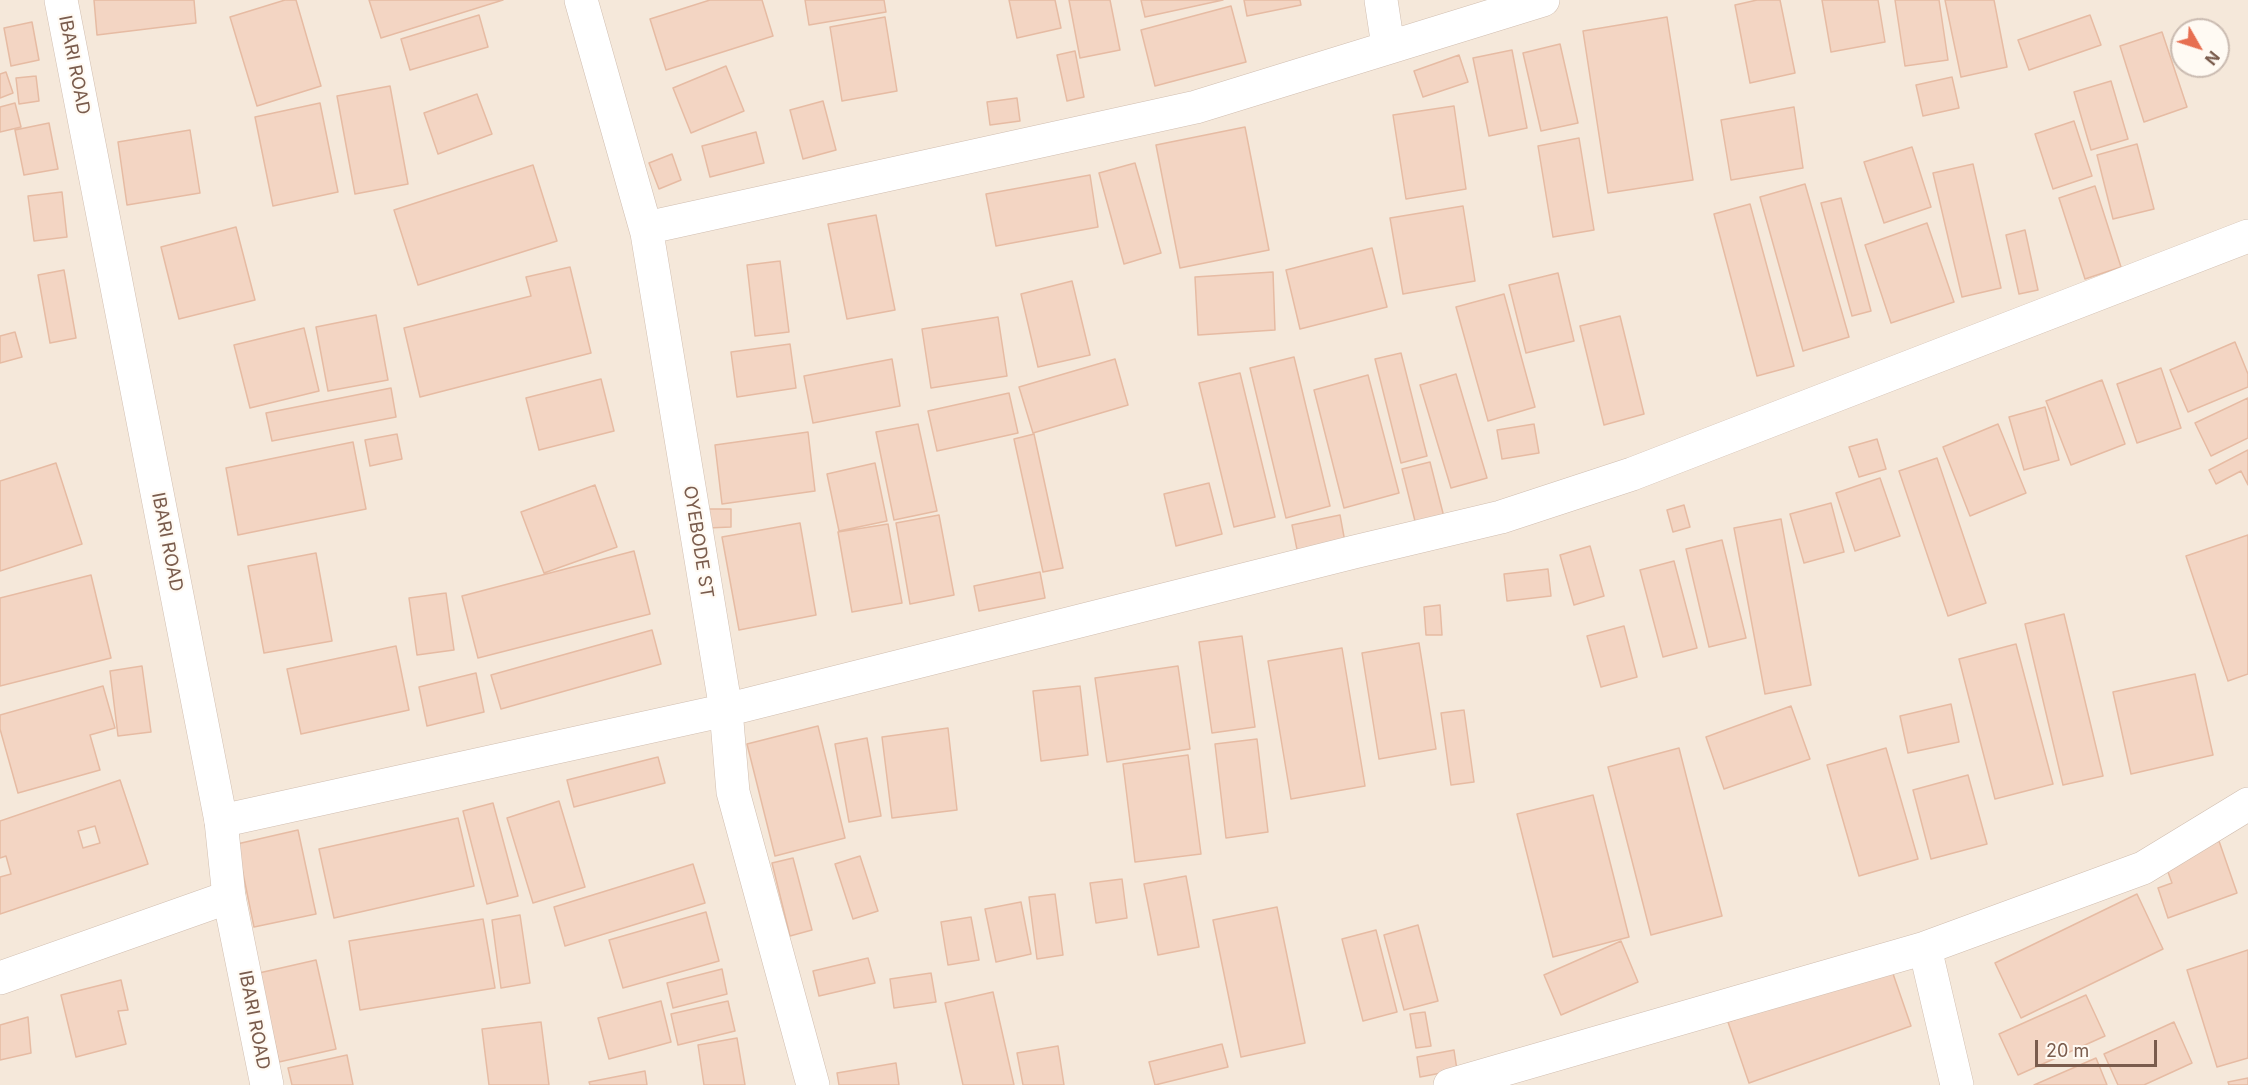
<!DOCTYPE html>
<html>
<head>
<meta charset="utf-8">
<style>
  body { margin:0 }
  #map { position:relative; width:2248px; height:1085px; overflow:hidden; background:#fdf6ec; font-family:Inter,sans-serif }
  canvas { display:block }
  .north { position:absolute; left:2170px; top:18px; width:60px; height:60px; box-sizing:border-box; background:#fffaf3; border:2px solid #cabbb1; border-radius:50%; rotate:129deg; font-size:16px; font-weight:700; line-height:24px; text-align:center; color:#7a5c4d }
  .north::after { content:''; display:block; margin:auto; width:21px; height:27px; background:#e76f51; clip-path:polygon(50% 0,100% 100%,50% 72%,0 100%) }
  .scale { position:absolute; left:2035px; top:1040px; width:122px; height:27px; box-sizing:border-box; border:3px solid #7a5c4d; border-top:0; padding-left:8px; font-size:18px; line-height:21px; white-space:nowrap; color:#7a5c4d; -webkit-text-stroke:4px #fffaf3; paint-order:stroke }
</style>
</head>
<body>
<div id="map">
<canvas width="2248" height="1085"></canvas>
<div class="north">N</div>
<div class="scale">20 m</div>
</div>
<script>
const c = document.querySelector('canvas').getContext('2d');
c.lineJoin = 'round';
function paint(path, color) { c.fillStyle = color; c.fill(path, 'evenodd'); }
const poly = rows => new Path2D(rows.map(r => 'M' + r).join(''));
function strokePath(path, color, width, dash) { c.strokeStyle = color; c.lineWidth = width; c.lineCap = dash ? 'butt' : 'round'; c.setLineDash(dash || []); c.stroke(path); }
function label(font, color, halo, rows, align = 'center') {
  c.font = font + ' Inter,sans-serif'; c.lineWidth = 4.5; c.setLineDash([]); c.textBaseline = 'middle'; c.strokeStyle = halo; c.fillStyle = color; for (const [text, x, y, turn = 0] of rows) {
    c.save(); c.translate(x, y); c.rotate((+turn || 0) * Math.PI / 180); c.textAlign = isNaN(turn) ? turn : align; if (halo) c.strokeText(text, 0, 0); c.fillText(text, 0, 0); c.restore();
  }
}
const residential = poly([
  [0,0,2248,0,2248,1085,0,1085],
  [2182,30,2218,30,2218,66,2182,66]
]);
const building = poly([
  [94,0,194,0,196,23,97,35,94,0],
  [285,0,296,0,321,86,257,106,230,17,285,0],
  [369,0,503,0,381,38,369,0],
  [710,0,762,0,773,36,666,70,650,19,710,0],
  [805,0,884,0,886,12,809,25,805,0],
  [1009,0,1055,0,1061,28,1017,38,1009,0],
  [1069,0,1110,0,1120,50,1080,58,1069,0],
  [1141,0,1223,0,1145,17,1141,0],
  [1244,0,1300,0,1301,5,1247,16,1244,0],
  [1757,0,1780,0,1795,73,1750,83,1735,5,1757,0],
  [1822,0,1878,0,1885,42,1831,52,1822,0],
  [1895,0,1939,0,1948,60,1905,66,1895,0],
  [1945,0,1994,0,2007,67,1961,77,1945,0],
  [1231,6,1246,62,1155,86,1141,30,1231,6],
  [479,15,488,47,410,70,401,39,479,15],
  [2090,15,2101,45,2029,70,2018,40,2090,15],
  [885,17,897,91,842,101,830,27,885,17],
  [1667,17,1693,180,1608,193,1583,31,1667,17],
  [32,22,39,60,11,66,4,28,32,22],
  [2162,32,2187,107,2144,122,2120,46,2162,32],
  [1560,44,1578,123,1541,131,1523,53,1560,44],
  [1512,50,1527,128,1489,136,1473,58,1512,50],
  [1075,51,1084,97,1067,101,1057,55,1075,51],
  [1459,55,1468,82,1423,97,1414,71,1459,55],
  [726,66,744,111,691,133,673,88,726,66],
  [6,72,13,93,0,98,0,74,6,72],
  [36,76,39,101,19,104,16,78,36,76],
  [1952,77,1959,108,1923,116,1916,85,1952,77],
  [2111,81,2128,139,2091,150,2074,92,2111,81],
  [390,86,408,184,355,194,337,96,390,86],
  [477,94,492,134,438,154,424,113,477,94],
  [1017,98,1020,121,990,125,987,102,1017,98],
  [823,101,836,150,803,159,790,110,823,101],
  [15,103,21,127,0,132,0,107,15,103],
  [320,103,338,192,273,206,255,117,320,103],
  [1454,106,1466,189,1406,199,1393,115,1454,106],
  [1794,107,1803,168,1731,180,1721,120,1794,107],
  [2074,121,2092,176,2053,189,2035,134,2074,121],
  [49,123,58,169,24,175,15,130,49,123],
  [1245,127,1269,250,1180,268,1156,145,1245,127],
  [190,130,200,193,127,205,118,142,190,130],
  [756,132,764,163,710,177,702,146,756,132],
  [1579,138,1594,230,1553,237,1538,146,1579,138],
  [2137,144,2154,209,2113,219,2097,155,2137,144],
  [1912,147,1931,207,1884,223,1864,162,1912,147],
  [672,154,681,180,659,189,649,163,672,154],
  [1135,163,1161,253,1124,264,1099,173,1135,163],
  [1973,164,2001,288,1962,297,1933,173,1973,164],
  [533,165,557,241,418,285,394,210,533,165],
  [1090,175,1098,227,996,246,986,194,1090,175],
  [1805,184,1849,337,1803,351,1760,197,1805,184],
  [2095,186,2121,267,2085,279,2059,198,2095,186],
  [62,192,67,237,34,241,28,196,62,192],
  [1841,198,1871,311,1852,316,1821,203,1841,198],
  [1750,204,1794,366,1757,376,1714,214,1750,204],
  [1463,206,1475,281,1403,294,1390,218,1463,206],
  [876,215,895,310,847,319,828,224,876,215],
  [1927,223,1954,302,1891,323,1865,245,1927,223],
  [236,227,255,300,179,319,161,247,236,227],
  [2025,230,2038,290,2019,294,2006,235,2025,230],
  [1372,248,1387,307,1300,329,1286,270,1372,248],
  [780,261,789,332,755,336,747,265,780,261],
  [570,267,591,353,420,397,404,328,531,296,526,277,570,267],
  [64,270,76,338,50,343,38,275,64,270],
  [1273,272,1275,330,1198,335,1195,277,1273,272],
  [1558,273,1574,341,1526,353,1509,285,1558,273],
  [1072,281,1090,355,1038,367,1021,294,1072,281],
  [1504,294,1535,407,1488,421,1456,307,1504,294],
  [376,315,388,380,328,391,316,327,376,315],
  [1620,316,1644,414,1604,425,1580,326,1620,316],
  [998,317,1007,376,931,388,922,329,998,317],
  [304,328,319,391,250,408,234,345,304,328],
  [15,332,22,357,0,363,0,336,15,332],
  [2235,342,2248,374,2248,387,2188,412,2170,370,2235,342],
  [790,344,796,388,737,397,731,352,790,344],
  [1401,353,1427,456,1401,463,1375,359,1401,353],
  [1294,357,1330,506,1286,518,1250,368,1294,357],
  [892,359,900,406,813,423,804,376,892,359],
  [1115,359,1128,405,1033,433,1019,387,1115,359],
  [2161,368,2181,428,2137,443,2117,384,2161,368],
  [1240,373,1275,517,1234,527,1199,383,1240,373],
  [1456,374,1487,478,1451,488,1420,385,1456,374],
  [1368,375,1399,493,1344,508,1314,390,1368,375],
  [601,379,614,431,539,450,526,398,601,379],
  [2102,380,2125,444,2071,465,2046,401,2102,380],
  [391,388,396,417,272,441,266,413,391,388],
  [1009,393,1018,433,937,451,928,411,1009,393],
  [2248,398,2248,438,2211,456,2195,423,2248,398],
  [2045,407,2059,460,2024,470,2009,417,2045,407],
  [918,424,937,511,894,520,876,432,918,424],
  [1534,424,1539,453,1502,459,1497,430,1534,424],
  [1998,424,2026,493,1970,516,1943,447,1998,424],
  [808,432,815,491,722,504,715,445,808,432],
  [397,434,402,459,370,466,365,440,397,434],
  [1034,434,1063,568,1043,572,1014,439,1034,434],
  [1877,439,1886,469,1859,477,1849,447,1877,439],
  [353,442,366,509,238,535,226,468,353,442],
  [2248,450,2248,485,2241,471,2216,484,2209,470,2248,450],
  [1937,458,1986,603,1948,616,1899,471,1937,458],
  [1430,462,1446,525,1418,533,1402,469,1430,462],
  [56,463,82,544,0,571,0,481,56,463],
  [875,463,887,521,839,531,827,474,875,463],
  [1880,478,1900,536,1855,551,1836,493,1880,478],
  [1209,483,1222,534,1176,546,1164,494,1209,483],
  [595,485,617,547,544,573,521,512,595,485],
  [1831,503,1844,552,1804,563,1790,514,1831,503],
  [1684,505,1690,527,1673,532,1667,510,1684,505],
  [708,509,731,509,731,527,708,528,708,509],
  [939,515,954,595,910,604,896,523,939,515],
  [1340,515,1347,553,1300,564,1292,525,1340,515],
  [1781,519,1811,685,1765,694,1734,528,1781,519],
  [800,523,816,615,739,630,722,537,800,523],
  [888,524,902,603,852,612,838,532,888,524],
  [2248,535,2248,674,2228,681,2186,556,2248,535],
  [1722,540,1746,638,1709,647,1686,549,1722,540],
  [1590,546,1604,596,1574,605,1560,555,1590,546],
  [634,551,650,614,478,658,462,596,634,551],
  [316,553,332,641,264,653,248,566,316,553],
  [1674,561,1697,648,1663,657,1640,570,1674,561],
  [1548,569,1551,596,1507,601,1504,574,1548,569],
  [1040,572,1045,598,979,611,974,586,1040,572],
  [91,575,111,658,0,686,0,598,91,575],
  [446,593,454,650,417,655,409,598,446,593],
  [1440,605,1442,635,1426,635,1424,607,1440,605],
  [2064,614,2103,776,2063,785,2025,624,2064,614],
  [1624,626,1637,677,1601,687,1587,636,1624,626],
  [652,630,661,664,501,709,491,675,652,630],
  [1242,636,1255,727,1212,733,1199,642,1242,636],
  [1419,643,1436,749,1379,759,1362,653,1419,643],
  [2016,644,2053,784,1995,799,1959,659,2016,644],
  [396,646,409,710,301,734,287,669,396,646],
  [1342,648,1365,786,1291,799,1268,661,1342,648],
  [142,666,151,732,118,736,110,671,142,666],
  [1178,666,1190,749,1107,762,1095,678,1178,666],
  [476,673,484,712,427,726,419,687,476,673],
  [2195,674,2213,755,2131,774,2113,692,2195,674],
  [103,686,115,728,90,735,100,770,18,793,0,729,0,715,103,686],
  [1080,686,1088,755,1041,761,1033,691,1080,686],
  [1951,704,1959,742,1908,753,1900,716,1951,704],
  [1791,706,1810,759,1724,789,1706,737,1791,706],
  [1464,710,1474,782,1451,785,1441,713,1464,710],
  [818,726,845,838,775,856,747,744,818,726],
  [948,728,957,810,892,818,882,737,948,728],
  [867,738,881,816,849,822,835,744,867,738],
  [1257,739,1268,832,1226,838,1215,744,1257,739],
  [1679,748,1722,916,1651,935,1608,767,1679,748],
  [1886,748,1918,859,1859,876,1827,765,1886,748],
  [1188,755,1201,854,1135,862,1123,764,1188,755],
  [658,757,665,783,574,807,567,780,658,757],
  [1968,775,1987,844,1931,859,1913,790,1968,775],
  [120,780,148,864,0,914,0,877,11,874,6,856,0,858,0,821,120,780],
  [95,826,100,843,83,848,78,831,95,826],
  [1593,795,1629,937,1553,957,1517,814,1593,795],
  [559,801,585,887,533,903,507,818,559,801],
  [493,803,518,896,487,904,463,811,493,803],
  [458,818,474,886,334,918,319,849,458,818],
  [298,830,316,914,254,927,237,844,298,830],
  [2219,841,2237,893,2168,918,2158,888,2172,883,2164,861,2219,841],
  [860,856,878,911,853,919,835,864,860,856],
  [793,858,812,930,790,936,772,863,793,858],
  [693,864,705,903,565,946,554,907,693,864],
  [1186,876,1199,947,1158,955,1144,884,1186,876],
  [1122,879,1127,918,1096,923,1090,883,1122,879],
  [1055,894,1063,955,1037,959,1029,897,1055,894],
  [2137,894,2163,949,2021,1018,1995,963,2137,894],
  [1021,902,1031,954,996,962,985,909,1021,902],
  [1277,907,1305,1043,1241,1057,1213,920,1277,907],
  [706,912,719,961,623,988,609,940,706,912],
  [520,915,530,983,501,988,492,920,520,915],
  [971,917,979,960,948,965,941,922,971,917],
  [483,919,495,988,360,1010,349,941,483,919],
  [1418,925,1438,1001,1404,1010,1384,935,1418,925],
  [1376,930,1397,1012,1363,1021,1342,939,1376,930],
  [1621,941,1638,982,1561,1015,1544,975,1621,941],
  [2248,950,2248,1058,2217,1067,2187,970,2248,950],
  [868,958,875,983,819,996,813,971,868,958],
  [316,960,336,1049,279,1062,259,973,316,960],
  [1890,965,1911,1026,1749,1083,1728,1022,1890,965],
  [722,969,727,994,673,1008,667,983,722,969],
  [931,973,936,1002,894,1008,890,979,931,973],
  [121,980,128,1010,118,1011,126,1044,76,1057,61,995,121,980],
  [993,992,1014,1085,963,1085,945,1003,993,992],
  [2086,995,2105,1036,2018,1075,1999,1034,2086,995],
  [661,1001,671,1042,609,1059,598,1018,661,1001],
  [728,1001,735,1031,678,1045,671,1014,728,1001],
  [1425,1012,1431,1046,1416,1048,1410,1014,1425,1012],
  [28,1017,31,1053,0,1060,0,1025,28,1017],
  [541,1022,549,1085,489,1085,482,1029,541,1022],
  [2174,1022,2192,1063,2144,1085,2118,1085,2104,1054,2174,1022],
  [737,1038,745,1085,704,1085,698,1045,737,1038],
  [1222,1044,1228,1067,1155,1085,1149,1062,1222,1044],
  [1058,1046,1064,1085,1023,1085,1017,1053,1058,1046],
  [1454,1050,1457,1070,1420,1077,1417,1057,1454,1050],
  [347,1055,353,1085,292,1085,288,1068,347,1055],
  [2096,1058,2107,1085,2034,1085,2096,1058],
  [896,1063,899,1085,839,1085,837,1073,896,1063],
  [645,1071,647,1085,590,1085,589,1082,645,1071],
  [2248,1078,2248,1085,2229,1085,2228,1082,2248,1078]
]);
const minor = poly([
  [581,0,647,233,726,710,733,792,813,1085],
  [1381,0,1388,46],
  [646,228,1196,107,1543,0],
  [221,821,726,710,1354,552,1501,517,1632,474,2248,236],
  [1925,948,1957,1085],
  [0,978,229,897],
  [1450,1085,1925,948,2143,868,2248,804]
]);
const tertiary = poly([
  [61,0,221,821,229,897,267,1085]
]);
const streetNames = [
  ["IBARI ROAD",74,65,79],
  ["IBARI ROAD",167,542,79],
  ["OYEBODE ST",698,542,81],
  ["IBARI ROAD",254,1020,79]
];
paint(residential, '#f5e8da');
paint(building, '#f3d5c3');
strokePath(building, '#e6bba3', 1.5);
strokePath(minor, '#d1beb0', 34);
strokePath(tertiary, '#d1beb0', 34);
strokePath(minor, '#fff', 33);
strokePath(tertiary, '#fff', 33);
label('18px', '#7a5c4d', '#fffaf3', streetNames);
</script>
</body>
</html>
